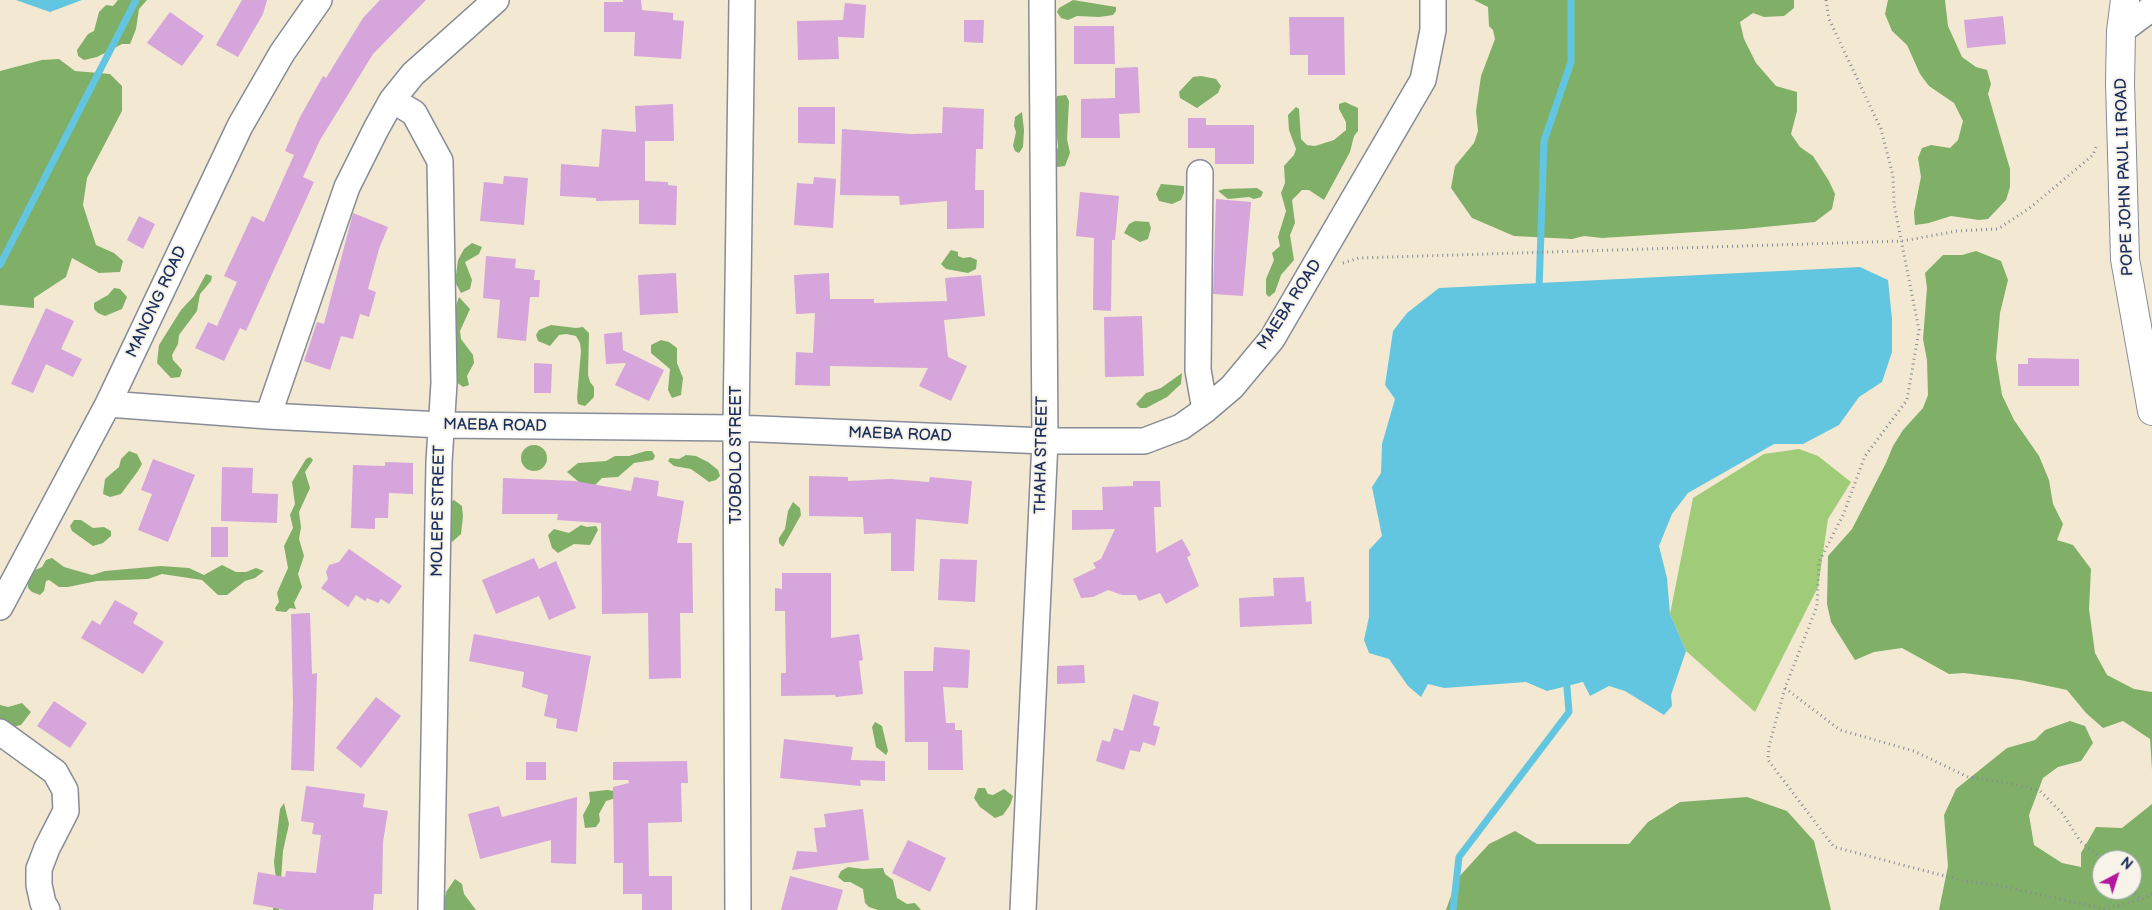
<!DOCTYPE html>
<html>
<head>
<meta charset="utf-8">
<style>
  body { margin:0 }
  #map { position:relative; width:2152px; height:910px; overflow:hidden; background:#f3e8d1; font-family:"Balsamiq Sans",sans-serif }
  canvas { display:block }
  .north { position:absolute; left:2092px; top:850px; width:50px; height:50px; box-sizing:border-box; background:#f7f3e8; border:1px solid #9fa5b1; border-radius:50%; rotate:40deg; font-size:14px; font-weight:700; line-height:20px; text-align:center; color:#1b2f5e }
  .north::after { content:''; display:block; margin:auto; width:18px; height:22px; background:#b5179e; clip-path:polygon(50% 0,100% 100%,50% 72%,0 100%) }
</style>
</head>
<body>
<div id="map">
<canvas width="2152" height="910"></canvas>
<div class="north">N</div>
</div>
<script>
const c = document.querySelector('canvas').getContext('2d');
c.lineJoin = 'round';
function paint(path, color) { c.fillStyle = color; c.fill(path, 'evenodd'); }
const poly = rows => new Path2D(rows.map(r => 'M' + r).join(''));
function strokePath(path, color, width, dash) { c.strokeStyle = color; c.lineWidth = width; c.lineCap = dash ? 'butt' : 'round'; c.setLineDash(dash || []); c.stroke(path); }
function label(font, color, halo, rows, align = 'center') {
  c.font = font + ' "Balsamiq Sans",sans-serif'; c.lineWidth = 4; c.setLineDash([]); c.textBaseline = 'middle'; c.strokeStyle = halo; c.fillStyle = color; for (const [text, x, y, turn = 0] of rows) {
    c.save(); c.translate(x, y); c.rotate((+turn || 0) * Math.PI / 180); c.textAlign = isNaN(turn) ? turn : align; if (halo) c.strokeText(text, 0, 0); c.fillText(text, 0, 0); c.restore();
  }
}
const green = poly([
  [1799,449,1818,456,1851,482,1828,519,1818,587,1755,712,1686,651,1670,614,1693,498,1764,454]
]);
const forest = poly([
  [118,0,147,0,139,9,136,29,130,44,122,44,97,57,84,60,78,56,77,50,88,34,94,31,99,12,106,5,113,6],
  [1073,0,1116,7,1116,11,1113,15,1099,17,1077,16,1068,20,1061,18,1057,12,1059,8],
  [1474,0,1794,0,1794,8,1784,16,1764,17,1753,13,1740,22,1744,39,1756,63,1776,86,1797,92,1797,111,1791,134,1800,147,1813,156,1829,181,1835,194,1832,209,1815,222,1744,229,1602,238,1584,236,1572,239,1514,236,1472,218,1451,188,1455,166,1474,143,1478,131,1476,111,1481,76,1495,39,1493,30,1489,26,1488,7],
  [1888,0,1945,0,1948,26,1962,57,1976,67,1987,70,1991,84,1988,94,2010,169,2010,187,2006,200,1988,219,1979,220,1951,216,1929,223,1915,225,1914,212,1921,177,1918,158,1922,148,1931,145,1950,148,1958,140,1963,121,1954,103,1929,86,1920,74,1907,45,1892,31,1885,14],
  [59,59,75,71,110,74,122,86,122,111,87,178,83,205,96,245,114,253,123,261,120,272,99,273,72,258,66,277,34,298,34,308,0,305,0,71,42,60],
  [1201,76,1216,79,1221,86,1218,93,1197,108,1180,98,1179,92,1193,77],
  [1066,95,1069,101,1067,139,1070,153,1065,166,1057,167,1054,157,1058,147,1056,128,1052,109,1057,96],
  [1345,102,1358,108,1358,131,1354,136,1350,152,1324,200,1309,190,1302,190,1292,200,1295,223,1290,235,1294,260,1281,275,1275,292,1269,297,1266,294,1266,279,1274,260,1272,253,1280,246,1278,237,1286,211,1281,193,1285,183,1284,166,1294,155,1296,149,1289,130,1288,115,1296,107,1299,109,1301,139,1307,145,1315,146,1334,140,1346,130,1346,122,1339,109,1339,104],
  [1022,112,1024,130,1023,147,1019,153,1015,151,1013,146,1016,132,1014,126,1015,117],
  [1161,184,1184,186,1184,193,1181,200,1172,204,1159,201,1156,194],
  [1257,188,1263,192,1261,197,1254,199,1249,197,1228,199,1218,191,1224,189],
  [1135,221,1149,222,1151,228,1148,239,1140,242,1124,233,1129,224],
  [472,243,482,247,479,254,465,262,472,280,470,289,461,293,455,282,458,260,464,249],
  [951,250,958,252,958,256,963,258,970,257,977,260,976,269,968,273,946,269,941,264],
  [1976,251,2001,261,2008,280,2000,313,1996,358,2002,395,2014,420,2039,456,2049,480,2053,504,2063,524,2057,540,2073,545,2091,569,2089,609,2095,653,2107,675,2134,689,2152,692,2152,770,2150,739,2123,721,2103,728,2086,713,2067,690,2020,680,1964,673,1949,674,1902,648,1874,652,1855,660,1831,622,1827,604,1828,556,1852,529,1886,463,1893,446,1903,430,1923,408,1928,395,1927,360,1923,339,1927,288,1925,273,1943,255,1962,255],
  [206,274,212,276,211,281,200,294,197,311,179,335,178,344,172,355,173,360,182,370,180,377,171,378,157,363,159,345,181,310,194,296],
  [114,288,120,289,127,297,122,309,105,316,98,313,94,309,94,303,108,295],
  [459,297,470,309,460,331,461,339,473,355,474,363,467,376,469,385,463,387,455,381,456,359,451,341,454,311],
  [551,325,576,328,583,327,589,333,588,375,590,382,594,387,594,397,585,406,578,404,577,398,581,351,580,343,576,336,566,334,559,335,550,346,538,341,536,335,539,330],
  [661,340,669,342,677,348,677,363,683,378,681,395,672,398,668,390,670,369,651,353,651,345],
  [1182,373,1181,384,1167,397,1146,408,1140,408,1136,404,1146,393,1161,388],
  '521 458a13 13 0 1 1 26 0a13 13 0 1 1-26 0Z',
  [129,451,137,454,142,464,138,471,121,494,110,497,103,494,105,479,119,467,121,459],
  [646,451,652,451,655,456,653,460,634,463,618,477,602,478,593,487,580,483,567,472,578,463,606,461,615,456,629,456],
  [686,455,696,456,708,462,718,470,720,476,716,480,709,482,691,469,674,466,668,461,670,458,679,459],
  [310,457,313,460,305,472,310,488,299,512,301,527,299,539,304,556,298,574,302,587,294,603,296,609,290,608,286,612,276,611,275,608,279,602,277,593,288,568,284,546,293,528,290,515,295,504,292,482,306,459],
  [454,500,462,506,463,516,461,534,452,542,450,538,449,503],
  [793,502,800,508,801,515,783,547,779,543,779,538,785,529,788,511],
  [74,520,81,520,93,528,104,527,111,531,111,536,103,543,93,546,72,531,70,526],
  [581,525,587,527,596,526,598,530,590,545,574,544,558,553,552,548,548,535,554,529,569,533],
  [52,558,64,567,92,575,105,571,161,566,189,568,204,575,222,565,236,572,246,572,256,568,264,571,255,578,245,581,227,595,218,595,202,580,162,574,148,579,97,581,68,587,59,587,49,580,46,581,44,591,40,595,32,592,28,588,28,579,33,571,42,567,46,560],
  [22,703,31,712,21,725,13,727,0,721,0,705,8,707],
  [2070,721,2085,726,2093,743,2081,761,2058,767,2043,778,2029,815,2034,845,2062,863,2081,867,2081,853,2096,827,2122,828,2152,804,2152,910,1939,910,1948,866,1944,815,1956,789,2007,748,2035,740,2045,730],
  [2102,860,2132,860,2132,890,2102,890],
  [875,722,882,726,888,751,886,755,876,747,872,727],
  [978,788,985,788,988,794,993,795,1004,789,1013,796,1010,805,1003,815,995,818,980,807,974,798],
  [607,790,615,791,622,796,606,801,599,814,600,821,596,827,585,828,583,815,590,802,589,792],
  [1747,797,1787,811,1814,841,1831,910,1446,910,1457,879,1489,844,1515,831,1537,844,1629,844,1648,822,1680,802],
  [284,803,289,824,283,851,279,910,273,910,276,880,274,862,280,809],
  [848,867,863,869,883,868,885,874,893,880,897,898,907,904,915,903,921,910,878,910,869,907,865,903,863,889,850,882,844,882,838,877,841,871],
  [455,879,462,884,464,894,476,910,443,910,446,892]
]);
const water = poly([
  [16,0,82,0,50,12],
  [1860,267,1888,280,1892,319,1892,352,1882,382,1859,397,1839,425,1803,444,1774,444,1688,493,1672,514,1659,546,1667,578,1670,614,1686,651,1671,695,1672,706,1664,715,1625,691,1609,686,1590,696,1583,682,1547,691,1526,682,1444,688,1428,684,1421,697,1408,686,1389,659,1369,653,1364,640,1369,617,1369,550,1382,536,1372,487,1381,473,1382,444,1395,399,1385,385,1393,331,1407,313,1439,288]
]);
const stream = poly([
  [0,265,136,0],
  [1539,290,1544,141,1571,62,1571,0],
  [1453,910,1459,857,1569,712,1566,675]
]);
const building = poly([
  [242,0,267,0,263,14,238,57,216,45],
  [380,0,426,0,373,54,320,140,303,177,314,182,246,331,240,328,224,361,195,348,208,322,217,326,237,282,224,276,252,216,264,222,294,155,285,151,300,117,323,76,326,78,363,18],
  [623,0,641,0,642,10,673,13,673,20,684,21,681,59,634,56,635,32,604,32,604,2,623,2],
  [845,3,866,5,864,38,838,37,839,59,798,60,797,21,843,20],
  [170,12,204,36,182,66,147,43],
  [2003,16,2006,44,1967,48,1964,20],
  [1289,17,1344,17,1345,75,1308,75,1308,55,1290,55],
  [964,20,984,20,983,43,964,42],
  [1074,26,1114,26,1115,64,1074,64],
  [1138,67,1140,113,1119,114,1120,138,1081,138,1081,99,1115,98,1115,68],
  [673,104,674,141,645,141,645,181,668,182,668,185,677,186,676,225,639,224,639,200,596,201,596,198,560,196,561,164,599,167,602,129,636,132,635,106],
  [798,107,835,107,835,144,798,143],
  [943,107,984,109,983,149,976,149,975,190,984,190,984,228,947,229,947,201,900,205,899,196,840,195,842,129,912,134,942,133],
  [1188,118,1206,118,1206,125,1254,125,1254,164,1215,164,1215,148,1188,148],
  [504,176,528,178,524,225,480,221,484,182,503,184],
  [814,177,836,179,833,228,794,225,797,183,813,184],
  [1080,192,1119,196,1115,240,1112,240,1111,311,1093,310,1094,238,1076,236],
  [1216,199,1251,202,1243,296,1213,294],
  [353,213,388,227,379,249,368,289,376,292,369,317,360,314,353,339,341,336,330,370,304,361,317,322,324,324],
  [139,216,155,224,143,249,127,240],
  [486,256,516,259,515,268,535,270,534,280,540,280,539,297,530,297,526,341,497,338,500,300,483,298],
  [676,273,678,313,640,315,638,275],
  [829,273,830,299,874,299,874,303,947,301,945,278,981,275,985,316,944,320,948,357,967,366,951,401,919,386,928,368,830,366,830,386,795,385,796,352,813,353,815,313,796,314,794,275],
  [46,308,74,321,61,349,82,359,73,377,46,364,33,393,11,384],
  [1142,316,1144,376,1105,377,1104,317],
  [622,332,623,350,664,370,649,401,615,385,626,363,606,364,604,334],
  [2028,358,2079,359,2079,386,2018,386,2018,364,2028,364],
  [534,363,552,364,551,393,534,393],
  [153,459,195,475,168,542,138,530,152,494,141,490],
  [385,462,413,463,413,494,389,493,388,518,375,518,375,529,351,528,353,465,385,466],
  [222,467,253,468,252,493,278,494,277,523,221,521],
  [809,476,848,477,848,481,891,479,929,482,930,477,972,481,968,524,916,519,914,571,891,571,891,533,864,534,863,517,809,516],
  [634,477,659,481,657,496,684,501,677,543,692,543,693,613,680,613,681,678,649,679,648,613,602,614,601,523,557,520,558,514,502,514,503,478,575,481,631,491],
  [1133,481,1160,481,1161,507,1154,507,1156,553,1182,539,1191,555,1187,557,1199,586,1166,604,1160,593,1139,601,1136,595,1122,595,1108,590,1093,597,1081,598,1073,579,1096,568,1093,563,1101,559,1115,529,1072,530,1072,510,1103,510,1102,487,1133,486],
  [211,527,228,527,228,557,211,557],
  [349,549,402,586,389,604,381,599,378,603,367,598,365,601,356,595,348,607,321,588,328,579,326,572,329,565,339,562],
  [534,558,539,569,556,561,576,608,549,620,539,596,496,614,482,580],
  [940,559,977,560,975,602,938,600],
  [782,573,831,573,831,638,859,634,863,660,859,661,863,694,836,697,835,695,781,696,781,673,786,673,785,611,775,611,775,588,782,589],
  [1304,577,1306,602,1311,601,1312,624,1240,627,1239,598,1274,596,1273,578],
  [115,600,138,613,133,623,164,642,143,674,81,638,92,620,100,625],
  [310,613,312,674,317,673,314,771,291,770,293,704,291,614],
  [474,634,591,656,577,732,556,728,557,719,544,716,548,695,522,687,524,672,469,661],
  [934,647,970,650,968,688,943,687,946,723,955,723,955,730,962,730,963,770,928,770,928,742,905,742,904,671,933,671],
  [1084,665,1085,683,1057,684,1057,666],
  [1133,694,1159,702,1153,725,1160,727,1155,746,1143,742,1140,752,1130,750,1124,770,1096,761,1102,740,1110,742,1114,728,1123,731],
  [376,697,401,716,361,768,336,748],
  [54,701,87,723,70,748,37,726],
  [784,739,853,747,851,760,885,761,885,781,860,780,861,786,780,778],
  [687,761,688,783,681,783,682,822,648,823,649,876,672,876,672,910,642,910,642,894,623,894,623,863,614,863,613,787,629,783,628,780,613,780,613,762],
  [526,762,546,762,546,780,526,780],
  [306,786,365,794,363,807,388,811,383,842,382,894,374,894,373,910,285,910,253,904,258,872,285,877,286,871,316,873,321,835,312,834,314,823,301,821],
  [577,797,576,864,551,863,551,840,480,859,468,814,499,806,502,817],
  [863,809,869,860,792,870,797,851,817,852,814,828,826,827,824,814],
  [908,840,946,858,930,892,892,873],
  [790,876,843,890,837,910,781,910]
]);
const path = poly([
  [1826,0,1829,19,1881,129,1893,176,1894,204,1919,330,1907,400,1865,456,1843,515,1819,562,1817,606,1785,688,1769,746,1768,760,1834,847,1964,881,1997,885,2105,909,2142,899,2152,894],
  [1343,263,1359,258,1903,241,1957,231,1998,229,2031,207,2093,155,2096,147],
  [1785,688,1840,730,1914,751,1968,777,2014,784,2040,791,2063,814,2080,841,2104,860],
  [2131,890,2142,899]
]);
const street = poly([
  [2121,31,2152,8],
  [392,100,414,113,440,161,444,383,439,462,431,910],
  [1200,173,1198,370,1205,410],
  [108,404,268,416,441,425,736,428,1045,441,1144,441,1181,427,1205,410,1232,387,1272,339,1423,80,1433,30,1433,0],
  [268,416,347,187,376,129,392,100,413,74,496,0],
  [0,607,108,404,240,126,282,53,319,0],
  [0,732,55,772,65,790,66,811,47,848,39,869,39,885,43,903,47,910],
  [738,910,736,428,742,0],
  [1023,910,1045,441,1042,0]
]);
const secondary = poly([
  [2125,0,2121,31,2120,83,2125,259,2152,411]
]);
const streetNames = [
  ["POPE JOHN PAUL II ROAD",2125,177,-92],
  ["MANONG ROAD",157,302,-65],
  ["MAEBA ROAD",1290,305,-57],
  ["MAEBA ROAD",495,426,1],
  ["MAEBA ROAD",900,435,2],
  ["TJOBOLO STREET",737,455,-90],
  ["THAHA STREET",1042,455,-89],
  ["MOLEPE STREET",439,511,-89]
];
paint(green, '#a0cb78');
paint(forest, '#80af68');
paint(water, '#63c6e0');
strokePath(stream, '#63c6e0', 7);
paint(building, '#d5a5db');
strokePath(street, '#878c98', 28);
strokePath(secondary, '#878c98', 30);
strokePath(path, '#878c98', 3, [1, 4]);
strokePath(street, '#fff', 25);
strokePath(secondary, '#fff', 28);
label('16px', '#1b2f5e', '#f7f3e8', streetNames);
</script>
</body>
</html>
